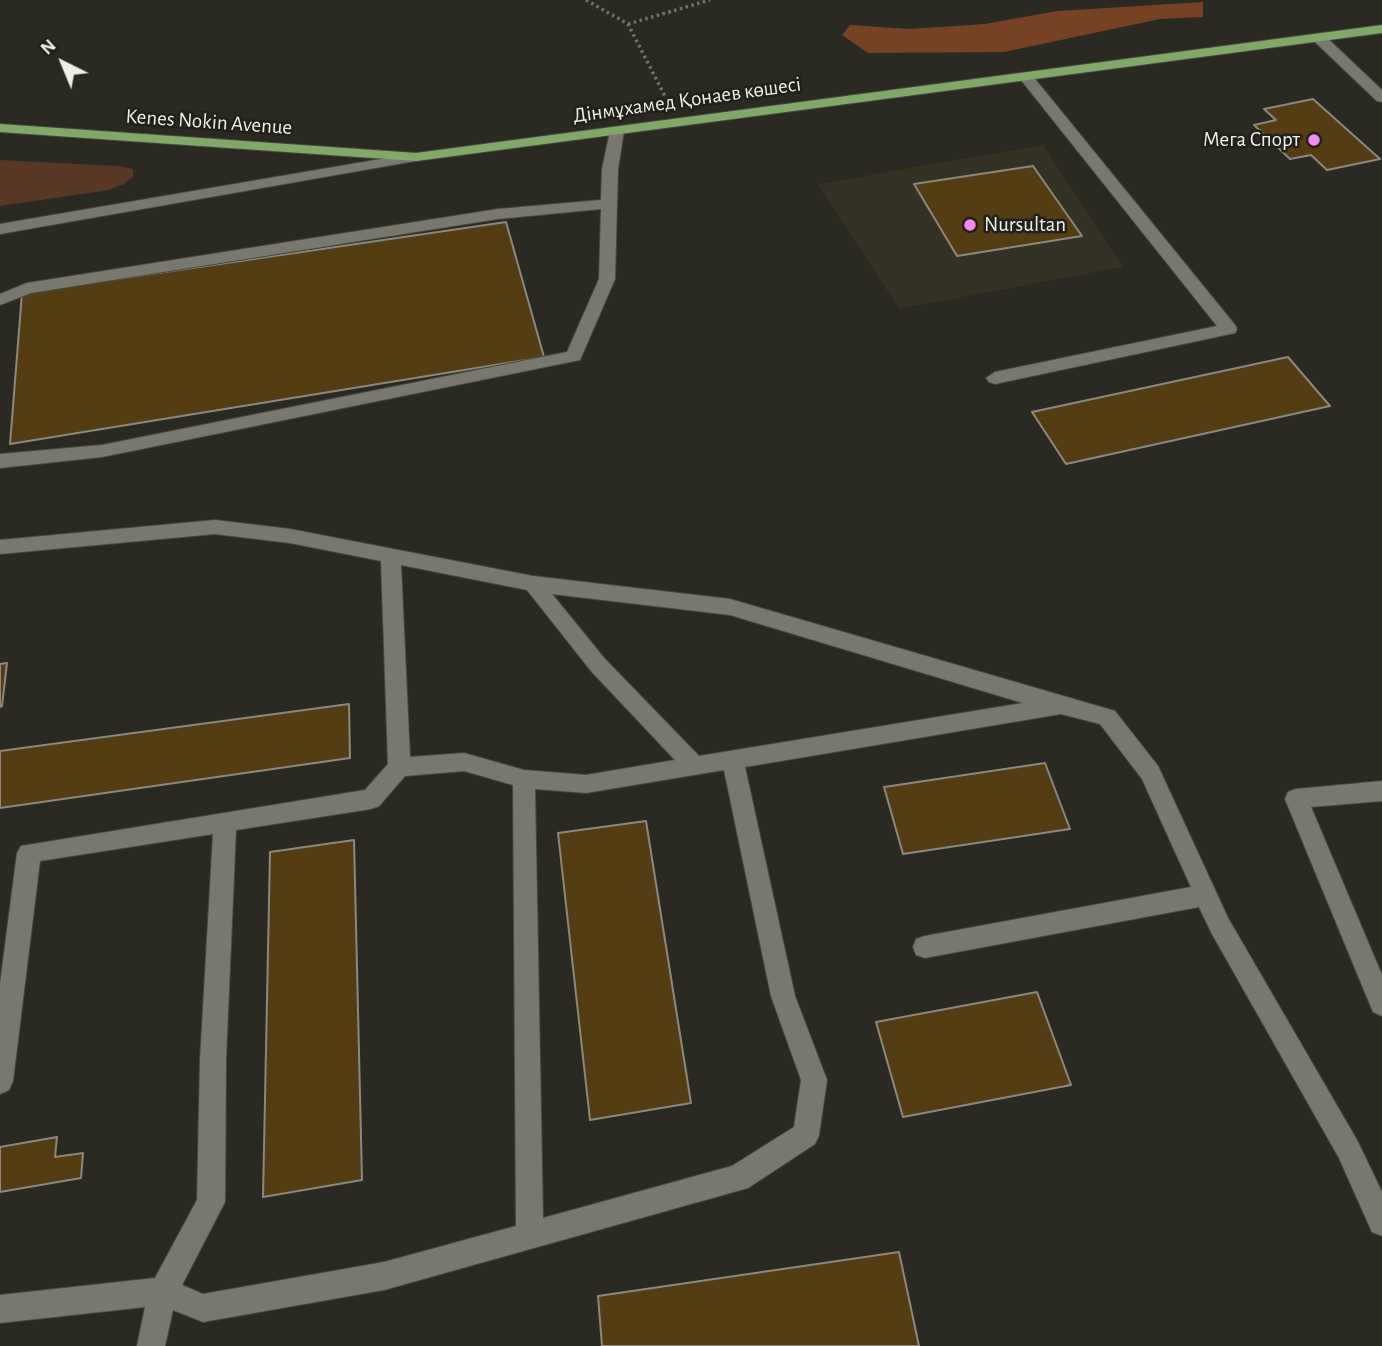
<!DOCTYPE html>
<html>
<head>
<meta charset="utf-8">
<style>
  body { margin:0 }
  #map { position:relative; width:1382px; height:1346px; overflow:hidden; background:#2a2a22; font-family:"Alegreya Sans",sans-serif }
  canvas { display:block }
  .north { position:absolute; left:28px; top:28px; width:70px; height:70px; -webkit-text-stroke:5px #212019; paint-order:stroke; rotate:317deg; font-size:19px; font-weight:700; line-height:28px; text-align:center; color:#efefea }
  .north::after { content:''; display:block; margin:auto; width:24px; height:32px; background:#efefea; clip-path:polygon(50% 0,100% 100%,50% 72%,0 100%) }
</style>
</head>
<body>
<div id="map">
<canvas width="1382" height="1346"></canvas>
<div class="north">N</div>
</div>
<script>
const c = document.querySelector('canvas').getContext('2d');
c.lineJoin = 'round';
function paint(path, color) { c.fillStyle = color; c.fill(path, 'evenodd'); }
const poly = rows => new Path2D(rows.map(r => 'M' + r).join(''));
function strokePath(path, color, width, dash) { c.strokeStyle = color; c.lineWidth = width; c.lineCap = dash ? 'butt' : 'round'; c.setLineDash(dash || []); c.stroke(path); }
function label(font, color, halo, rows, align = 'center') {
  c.font = font + ' "Alegreya Sans",sans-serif'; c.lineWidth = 5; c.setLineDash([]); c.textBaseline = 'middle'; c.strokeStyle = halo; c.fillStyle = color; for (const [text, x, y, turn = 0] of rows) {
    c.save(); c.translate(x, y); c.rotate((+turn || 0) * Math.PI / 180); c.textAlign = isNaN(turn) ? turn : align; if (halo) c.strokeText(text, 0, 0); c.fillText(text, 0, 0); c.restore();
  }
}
const built = poly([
  [1043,145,1123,267,899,309,818,184]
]);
const green = poly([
  [0,160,118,166,133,169,133,177,124,184,109,190,0,206]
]);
const forest = poly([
  [1203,2,1203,17,1160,19,1004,52,868,53,842,35,850,25,909,29,985,24,1057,11]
]);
const building = poly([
  [1313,99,1380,159,1327,170,1311,155,1290,159,1254,125,1276,120,1264,109,1313,99],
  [1033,166,1082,236,957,256,914,184,1033,166],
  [506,222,544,357,10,444,22,293,506,222],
  [1288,357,1330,406,1066,464,1032,412,1288,357],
  [7,663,2,706,0,707,0,664,7,663],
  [349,704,350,758,0,808,0,751,349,704],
  [1045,763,1070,829,903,854,884,787,1045,763],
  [646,821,691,1103,590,1120,558,833,646,821],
  [354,840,362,1180,263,1197,270,852,354,840],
  [1037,992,1071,1085,903,1117,876,1022,1037,992],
  [57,1137,55,1157,83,1153,81,1178,0,1192,0,1147,57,1137],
  [899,1252,919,1346,602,1346,598,1296,899,1252]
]);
const path = poly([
  [586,0,628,24,668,102],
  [628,24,710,0]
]);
const lane = poly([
  [1320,35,1325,36,1382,90,1382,102,1377,101,1315,42,1313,39,1320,35],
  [1026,73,1031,74,1235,325,1237,329,1235,333,995,384,989,382,986,378,995,372,1217,326,1021,80,1021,74,1026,73],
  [617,127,624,131,618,169,615,279,580,360,102,457,0,468,0,454,102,445,567,352,599,279,601,209,498,219,31,293,0,305,0,294,27,283,498,209,601,200,602,169,610,131,617,127],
  [215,520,290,529,533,576,730,599,1115,711,1158,766,1228,918,1357,1140,1382,1192,1382,1236,1372,1232,1339,1158,1212,934,1199,907,925,958,916,955,913,947,916,939,925,936,1191,887,1142,779,1100,724,1061,714,745,767,795,996,827,1080,819,1135,815,1144,748,1188,384,1290,203,1322,173,1310,165,1346,137,1346,145,1307,0,1323,0,1295,155,1278,197,1200,200,1060,213,834,40,861,13,1081,9,1090,0,1094,0,984,17,853,21,846,365,790,388,764,381,561,290,543,215,534,0,554,0,540,215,520],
  [401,565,527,590,591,671,675,760,586,775,524,770,464,753,410,757,401,565],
  [552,594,730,615,1023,703,699,756,605,659,552,594],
  [724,770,771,996,801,1080,794,1127,732,1166,543,1218,535,789,586,793,724,770],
  [464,771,513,785,516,1226,384,1262,203,1294,182,1285,225,1202,226,1060,236,830,371,809,379,806,405,776,464,771],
  [1382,781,1382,801,1311,807,1382,975,1382,1016,1373,1012,1285,799,1288,792,1296,789,1382,781]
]);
const secondary = poly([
  [416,153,421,154,423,157,421,160,0,234,0,224,416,153]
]);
const highway = poly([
  [1382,25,1382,33,416,161,0,132,0,124,416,153,1382,25]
]);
const markers = [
  [1314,140,7,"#f38af1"],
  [970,225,7,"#f38af1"]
];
const farStreetnames = [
  ["Дінмұхамед Қонаев көшесі",687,100,-8],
  ["Kenes Nokin Avenue",209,122,4]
];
const farPoinames = [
  ["Мега Спорт",1300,140],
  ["Nursultan",984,225,"left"]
];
paint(built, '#333224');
paint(green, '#583724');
paint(forest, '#754324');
paint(building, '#553d13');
strokePath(building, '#8d877f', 2);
strokePath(lane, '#484841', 2);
strokePath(secondary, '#484841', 2);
strokePath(highway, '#484841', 2);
strokePath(path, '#74746d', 3.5, [2.5, 3.5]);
paint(lane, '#79786f');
paint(secondary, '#79786f');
paint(highway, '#81a868');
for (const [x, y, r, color] of markers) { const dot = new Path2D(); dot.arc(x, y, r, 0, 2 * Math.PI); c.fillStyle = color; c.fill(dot); strokePath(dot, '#212019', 2.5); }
label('21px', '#efefea', '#212019', farStreetnames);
label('21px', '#efefea', '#212019', farPoinames, 'right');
</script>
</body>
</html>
